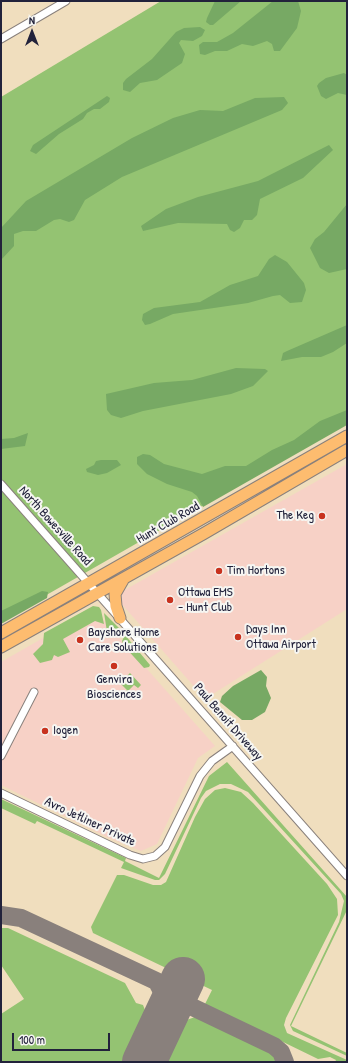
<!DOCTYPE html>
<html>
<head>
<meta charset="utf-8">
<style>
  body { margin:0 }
  #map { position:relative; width:348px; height:1063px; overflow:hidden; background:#f0debe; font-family:"Patrick Hand",sans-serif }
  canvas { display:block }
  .frame { position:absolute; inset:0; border:2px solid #22223b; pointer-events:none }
  .north { position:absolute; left:12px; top:12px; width:40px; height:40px; -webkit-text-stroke:3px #f6f6f2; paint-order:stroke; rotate:0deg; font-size:11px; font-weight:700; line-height:16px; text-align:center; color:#22223b }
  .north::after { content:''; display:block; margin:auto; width:14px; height:18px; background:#22223b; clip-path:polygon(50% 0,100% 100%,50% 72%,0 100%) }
  .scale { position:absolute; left:12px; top:1033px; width:98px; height:18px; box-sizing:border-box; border:2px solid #22223b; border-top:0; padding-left:5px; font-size:12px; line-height:14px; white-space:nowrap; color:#22223b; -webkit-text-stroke:3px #f6f6f2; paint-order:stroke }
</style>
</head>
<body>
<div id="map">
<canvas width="348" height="1063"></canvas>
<div class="frame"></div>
<div class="north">N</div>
<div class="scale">100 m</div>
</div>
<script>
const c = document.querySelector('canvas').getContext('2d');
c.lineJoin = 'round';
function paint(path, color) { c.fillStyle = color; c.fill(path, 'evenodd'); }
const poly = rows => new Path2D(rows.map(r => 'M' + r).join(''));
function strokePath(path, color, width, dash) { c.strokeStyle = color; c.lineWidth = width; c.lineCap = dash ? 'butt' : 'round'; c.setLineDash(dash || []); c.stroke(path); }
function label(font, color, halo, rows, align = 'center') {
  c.font = font + ' "Patrick Hand",sans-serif'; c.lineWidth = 4; c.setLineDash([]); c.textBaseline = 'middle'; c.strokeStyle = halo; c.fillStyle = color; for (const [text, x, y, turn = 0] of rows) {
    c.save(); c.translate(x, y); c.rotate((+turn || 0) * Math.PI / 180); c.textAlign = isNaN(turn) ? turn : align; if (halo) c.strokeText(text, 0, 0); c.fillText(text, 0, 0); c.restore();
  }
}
const built = poly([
  [347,464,347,609,205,699,120,602,123,591],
  [94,609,215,746,198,758,157,844,141,851,109,838,1,785,1,662]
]);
const green = poly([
  [161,1,347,1,347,423,1,621,1,97],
  [93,606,99,607,101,610,104,624,95,621,63,639,70,652,58,657,54,655,52,660,40,663,33,654,43,644,44,633],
  [104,613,120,629,108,638,105,619],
  [125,635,150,665,149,667,144,668,124,646,122,641],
  [130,673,141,685,138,688,134,685,127,692,130,695,127,697,124,695,127,690,120,683],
  [227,762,347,897,347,910,291,1026,347,1053,347,1056,293,1031,290,1025,339,922,344,901,341,894,248,792,231,784,220,784,206,791,201,798,165,874,159,880,155,880,121,868,124,862,37,821,35,824,1,808,1,799,126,858,125,861,159,878,209,776],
  [225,788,241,792,253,803,327,884,337,899,338,915,286,1018,284,1025,287,1033,347,1060,347,1062,335,1062,336,1060,330,1057,318,1059,205,1004,212,990,93,933,91,927,117,875,124,875,153,885,161,885,166,882,195,817,205,799,215,790],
  [1,928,8,928,125,983,136,1003,143,1005,150,1023,132,1062,1,1062,1,1014,24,999,1,965],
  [195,1017,274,1053,277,1062,157,1062,175,1024]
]);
const forest = poly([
  [215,1,241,1,213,25,210,25,206,22,207,18],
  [273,1,298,1,301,11,297,28,280,51,274,51,272,44,267,41,253,46,242,44,227,51,215,51,205,55,200,54,199,45,203,42,217,42,233,33],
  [200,27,205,30,202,36,193,41,181,40,179,43,185,54,182,63,157,80,140,83,130,92,123,90,123,83,126,79,152,59,176,32,184,28],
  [344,73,347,75,347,95,338,93,326,99,321,96,317,86,319,83,326,78],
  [107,96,110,98,109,102,100,109,94,109,87,113,83,119,59,134,36,154,30,151,33,145],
  [284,97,288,103,282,110,122,177,85,200,74,220,69,222,60,219,54,220,36,231,23,231,14,234,14,246,1,260,1,228,26,201,132,138,173,118,200,110,223,111,255,98],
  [329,145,333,150,303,178,260,199,257,215,252,220,244,220,240,228,234,232,230,230,227,224,178,223,143,231,141,226,166,209,198,197,258,181],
  [347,204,347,269,329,273,320,268,310,248,315,239,324,232],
  [275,255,287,262,304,283,306,290,302,302,290,303,280,295,273,296,248,303,173,314,150,324,145,325,142,320,143,314,154,308,200,302,230,285,258,276,269,259],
  [347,325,347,343,333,352,321,357,302,357,281,361,283,353,287,351],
  [236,368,265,369,268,371,253,386,231,394,143,411,121,418,111,415,107,410,106,394,154,383,192,380],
  [347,410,347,425,203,507,197,496,192,492,167,484,147,474,137,464,137,457,143,454,150,455,164,464,202,474,225,466,246,466,272,450,294,440,320,421],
  [28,433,25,446,1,449,1,439,14,438],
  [101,460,117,460,121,465,107,473,98,475,87,472,86,469,94,465,96,461],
  [42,591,48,592,47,598,1,624,1,611],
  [261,670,267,677,266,686,271,698,265,712,252,720,242,720,220,702,222,696,233,686]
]);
const taxiway = poly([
  [1,915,21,918,156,981,175,997,186,1004,274,1046,281,1052,285,1062],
  [142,1062,166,1009,165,997,158,984]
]);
const runway = poly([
  [144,1062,183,979]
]);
const minor = poly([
  [1,39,66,1],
  [1,484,347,876],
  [1,756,34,692],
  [1,793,130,855,143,859,155,856,165,847,200,776,212,761,233,746]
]);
const primary = poly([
  [120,618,116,606,115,594,123,580],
  [1,633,347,436],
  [1,647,203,534,347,450]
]);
const markers = [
  [322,516,4,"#c8321e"],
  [219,571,4,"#c8321e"],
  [170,600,4,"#c8321e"],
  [238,637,4,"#c8321e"],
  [80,640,4,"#c8321e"],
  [114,666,4,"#c8321e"],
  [45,731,4,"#c8321e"]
];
const poiNames = [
  ["The Keg",314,516,"right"],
  ["Tim Hortons",227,571],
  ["Ottawa EMS",178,593],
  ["- Hunt Club",178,608],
  ["Days Inn",246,630],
  ["Ottawa Airport",246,645],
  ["Bayshore Home",88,633],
  ["Care Solutions",88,648],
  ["Genvira",114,680,"center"],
  ["Biosciences",114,695,"center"],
  ["Iogen",53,731]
];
const streetNames = [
  ["Hunt Club Road",168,523,-30],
  ["North Bowesville Road",55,526,48],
  ["Paul Benoit Driveway",228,722,49],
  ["Avro Jetliner Private",90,822,25]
];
paint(built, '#f7d1c6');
paint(green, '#94c372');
paint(forest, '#77a964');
strokePath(taxiway, '#89807c', 18);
strokePath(runway, '#89807c', 44);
strokePath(minor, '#89807c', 9);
strokePath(primary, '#89807c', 13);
strokePath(minor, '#fff', 7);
strokePath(primary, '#fdbc6f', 11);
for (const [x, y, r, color] of markers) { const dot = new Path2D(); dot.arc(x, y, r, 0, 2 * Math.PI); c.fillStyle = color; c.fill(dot); strokePath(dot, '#f6f6f2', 1.5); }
label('13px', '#22223b', '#f6f6f2', poiNames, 'left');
label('13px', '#22223b', '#f6f6f2', streetNames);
</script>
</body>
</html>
